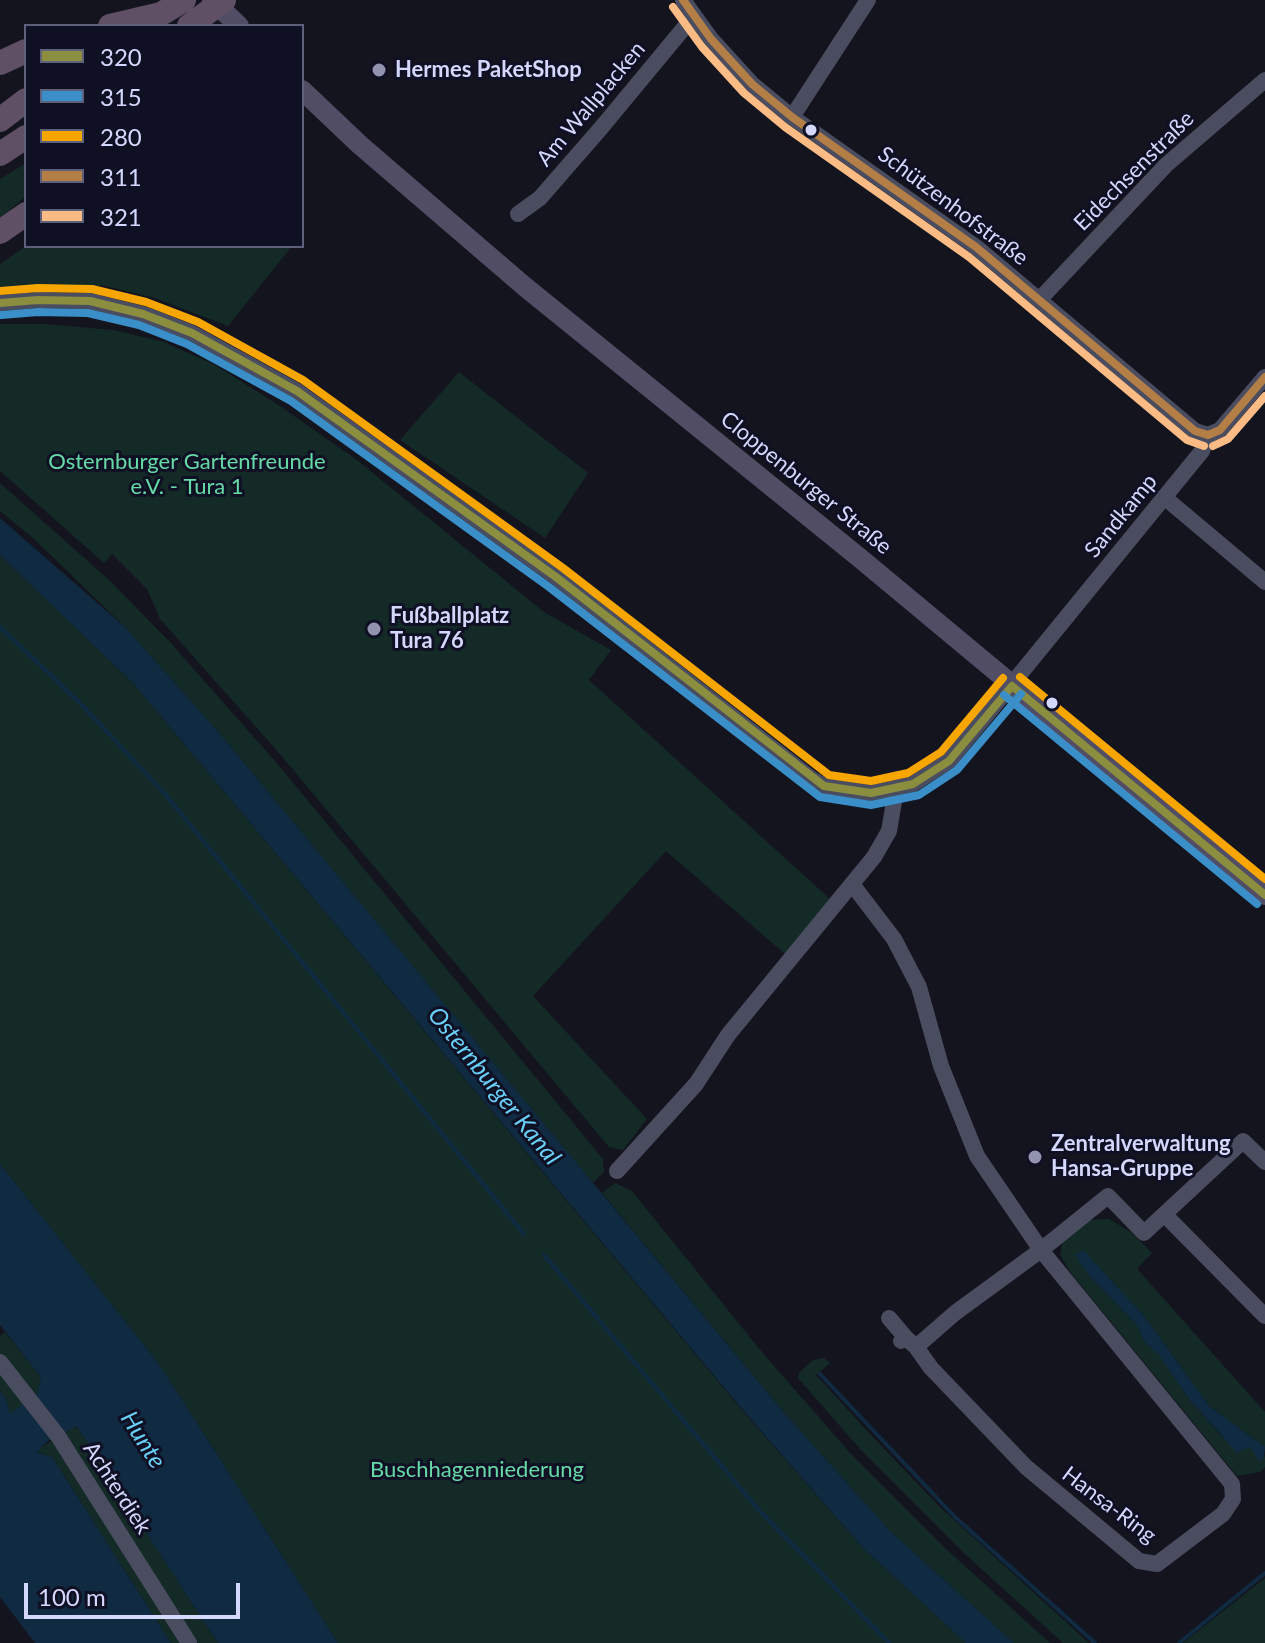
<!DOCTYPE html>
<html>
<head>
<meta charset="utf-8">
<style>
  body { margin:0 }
  #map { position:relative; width:1265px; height:1643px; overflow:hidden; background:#14141f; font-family:Lato,sans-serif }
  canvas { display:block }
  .legend { position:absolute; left:24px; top:24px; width:280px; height:224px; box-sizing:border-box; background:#101024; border:2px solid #5f607b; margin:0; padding:10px 14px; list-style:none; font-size:24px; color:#d5d8fd }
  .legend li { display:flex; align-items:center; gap:16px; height:40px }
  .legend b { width:40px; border:2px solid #5f607b }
  .scale { position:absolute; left:24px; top:1583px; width:216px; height:36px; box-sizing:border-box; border:4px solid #d5d8fd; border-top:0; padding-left:10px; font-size:24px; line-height:28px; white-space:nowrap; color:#d5d8fd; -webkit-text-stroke:6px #101024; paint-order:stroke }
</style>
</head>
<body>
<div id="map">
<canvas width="1265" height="1643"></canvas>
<ul class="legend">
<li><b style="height:10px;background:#8a8e3e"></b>320</li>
<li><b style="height:10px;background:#3a8fc9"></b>315</li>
<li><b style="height:10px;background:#f7a600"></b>280</li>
<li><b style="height:10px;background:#b47e47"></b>311</li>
<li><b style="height:10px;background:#fbbb85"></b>321</li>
</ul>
<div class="scale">100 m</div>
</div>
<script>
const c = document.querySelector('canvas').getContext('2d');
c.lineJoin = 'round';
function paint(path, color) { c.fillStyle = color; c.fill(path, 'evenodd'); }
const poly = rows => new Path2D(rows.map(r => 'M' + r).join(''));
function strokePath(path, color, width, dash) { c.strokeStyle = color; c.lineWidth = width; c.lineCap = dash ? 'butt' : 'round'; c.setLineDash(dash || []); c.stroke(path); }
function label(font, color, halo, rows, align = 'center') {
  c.font = font + ' Lato,sans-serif'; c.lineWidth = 6; c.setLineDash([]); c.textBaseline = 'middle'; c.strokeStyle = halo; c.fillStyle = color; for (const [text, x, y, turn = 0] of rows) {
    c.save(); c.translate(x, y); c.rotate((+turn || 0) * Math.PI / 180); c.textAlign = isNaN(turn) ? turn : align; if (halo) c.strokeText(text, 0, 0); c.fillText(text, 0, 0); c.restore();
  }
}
const green = poly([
  [26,163,26,196,0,218,0,179],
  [26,246,292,246,228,326,155,298,101,285,93,292,0,291,0,264],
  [0,324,43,324,114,330,164,342,215,365,277,404,357,460,544,612,611,650,589,680,830,899,785,954,666,851,533,996,647,1119,623,1150,609,1147,279,753,160,619,147,589,112,554,104,563,0,471],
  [459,372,588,473,545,538,400,440],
  [0,483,108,579,170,642,281,768,603,1159,604,1172,593,1183,220,734,125,627,33,538,0,511],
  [0,555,133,683,742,1410,864,1549,966,1643,338,1643,159,1364,0,1164],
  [615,1183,632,1191,761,1351,851,1454,945,1548,1050,1643,1014,1643,890,1531,786,1415,602,1193],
  [1109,1219,1131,1232,1152,1253,1137,1269,1265,1412,1265,1447,1209,1406,1145,1317,1094,1262,1090,1277,1136,1324,1144,1341,1159,1354,1189,1399,1223,1438,1250,1447,1264,1458,1265,1454,1265,1467,1260,1472,1237,1476,1071,1273,1060,1255,1063,1240,1087,1220],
  [5,1332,41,1377,37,1394,10,1415,6,1399,0,1391,0,1336],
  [824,1358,830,1363,816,1375,869,1433,940,1507,1089,1643,1063,1643,965,1554,861,1450,798,1378,799,1373,813,1360],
  [71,1428,78,1428,218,1643,171,1643,52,1457,36,1451],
  [1265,1578,1265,1643,1183,1643]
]);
const water = poly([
  [0,518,125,627,220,734,786,1415,890,1531,1014,1643,966,1643,864,1549,742,1409,133,683,0,555],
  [0,1164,159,1364,338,1643,218,1643,78,1428,75,1427,48,1441,37,1452,52,1457,171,1643,35,1643,0,1597,0,1391,6,1399,10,1414,37,1394,41,1377,0,1325],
  [1084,1251,1145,1317,1209,1406,1265,1447,1264,1457,1260,1462,1250,1447,1237,1453,1189,1399,1159,1355,1144,1341,1136,1324,1090,1277,1075,1254]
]);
const stream = poly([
  [0,627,81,704,165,794,524,1234],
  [544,1255,758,1509,889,1643],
  [820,1374,955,1517,1095,1643],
  [1179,1643,1265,1573]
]);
const minor = poly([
  [683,0,711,39,752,84,792,117,976,247,1195,431,1208,435],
  [792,117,868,0],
  [518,214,540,198,601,128,693,17],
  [1040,299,1166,165,1265,80],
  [0,303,38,300,90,301,143,314,192,333,297,391,556,577,812,779,824,786,871,793,913,784,949,761,1202,451,1208,435,1220,430,1265,377],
  [1164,497,1265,582],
  [852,884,894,939,919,987,941,1066,977,1156,1041,1250,1232,1484,1233,1499,1223,1514,1157,1564,1139,1561,1026,1467,931,1368,916,1347],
  [617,1171,696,1084,728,1035,874,857,889,831,896,790],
  [1165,1215,1265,1316],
  [889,1318,906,1338],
  [901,1341,906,1338,916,1347,955,1313,1041,1250,1108,1196,1144,1233,1243,1141,1265,1162],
  [0,1362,58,1436,189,1643]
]);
const major = poly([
  [212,0,239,26],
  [302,90,360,145,524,286,861,559,1265,895]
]);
const highway = poly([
  [110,26,161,14,184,0],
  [189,26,224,0],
  [0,63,26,51],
  [0,120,26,100],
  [0,154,26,137],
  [0,232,26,214]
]);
const bus1 = poly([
  [0,303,38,300,90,301,143,314,192,333,297,391,556,577,824,786,871,793,913,784,949,761,1012,686],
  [1012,686,1265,895]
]);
const bus2 = poly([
  [1,315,38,312,88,313,139,325,187,344,291,401,549,587,820,797,871,805,919,795,957,770,1021,694],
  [1004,695,1257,904]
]);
const bus3 = poly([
  [0,291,38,288,92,289,146,302,198,322,303,380,563,568,829,775,871,781,908,773,941,752,1003,678],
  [1020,677,1265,879]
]);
const bus4 = poly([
  [683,0,711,39,752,84,792,117,976,247,1195,431,1208,435],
  [1208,435,1220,430,1265,377]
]);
const bus5 = poly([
  [673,7,702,47,744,93,785,127,969,257,1187,440,1204,446],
  [1213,446,1228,439,1265,396]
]);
const markers = [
  [379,70,8,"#9193af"],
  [811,130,7,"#d5d8fd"],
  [374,629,8,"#9193af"],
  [1052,703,7,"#d5d8fd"],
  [1035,1157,8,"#9193af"]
];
const poiNames = [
  ["Hermes PaketShop",395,70],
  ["Fußballplatz",390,616],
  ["Tura 76",390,641],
  ["Zentralverwaltung",1051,1144],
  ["Hansa-Gruppe",1051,1169]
];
const streetNames = [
  ["Am Wallplacken",591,104,-50],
  ["Eidechsenstraße",1134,171,-45],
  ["Schützenhofstraße",953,206,37],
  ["Cloppenburger Straße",806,483,39],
  ["Sandkamp",1121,516,-51],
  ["Achterdiek",117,1488,57],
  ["Hansa-Ring",1109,1505,37]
];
const parkNames = [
  ["Osternburger Gartenfreunde",187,462],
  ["e.V. - Tura 1",187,487],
  ["Buschhagenniederung",477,1470]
];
const waterNames = [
  ["Osternburger Kanal",494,1086,51],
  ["Hunte",143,1440,58]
];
paint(green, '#132a27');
paint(water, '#0f2a41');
strokePath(stream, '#0f2a41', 4);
strokePath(minor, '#4a4d60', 16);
strokePath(major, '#514d65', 20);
strokePath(highway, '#5f5066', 24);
strokePath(bus1, '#8a8e3e', 8);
strokePath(bus2, '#3a8fc9', 8);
strokePath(bus3, '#f7a600', 8);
strokePath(bus4, '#b47e47', 8);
strokePath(bus5, '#fbbb85', 8);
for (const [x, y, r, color] of markers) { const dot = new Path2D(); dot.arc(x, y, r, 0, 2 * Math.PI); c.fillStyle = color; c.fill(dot); strokePath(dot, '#101024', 3); }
label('bold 22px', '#d5d8fd', '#101024', poiNames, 'left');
label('22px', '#d5d8fd', '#101024', streetNames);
label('22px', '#65d9a6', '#101024', parkNames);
label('italic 24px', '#69d0f7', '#101024', waterNames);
</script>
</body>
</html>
